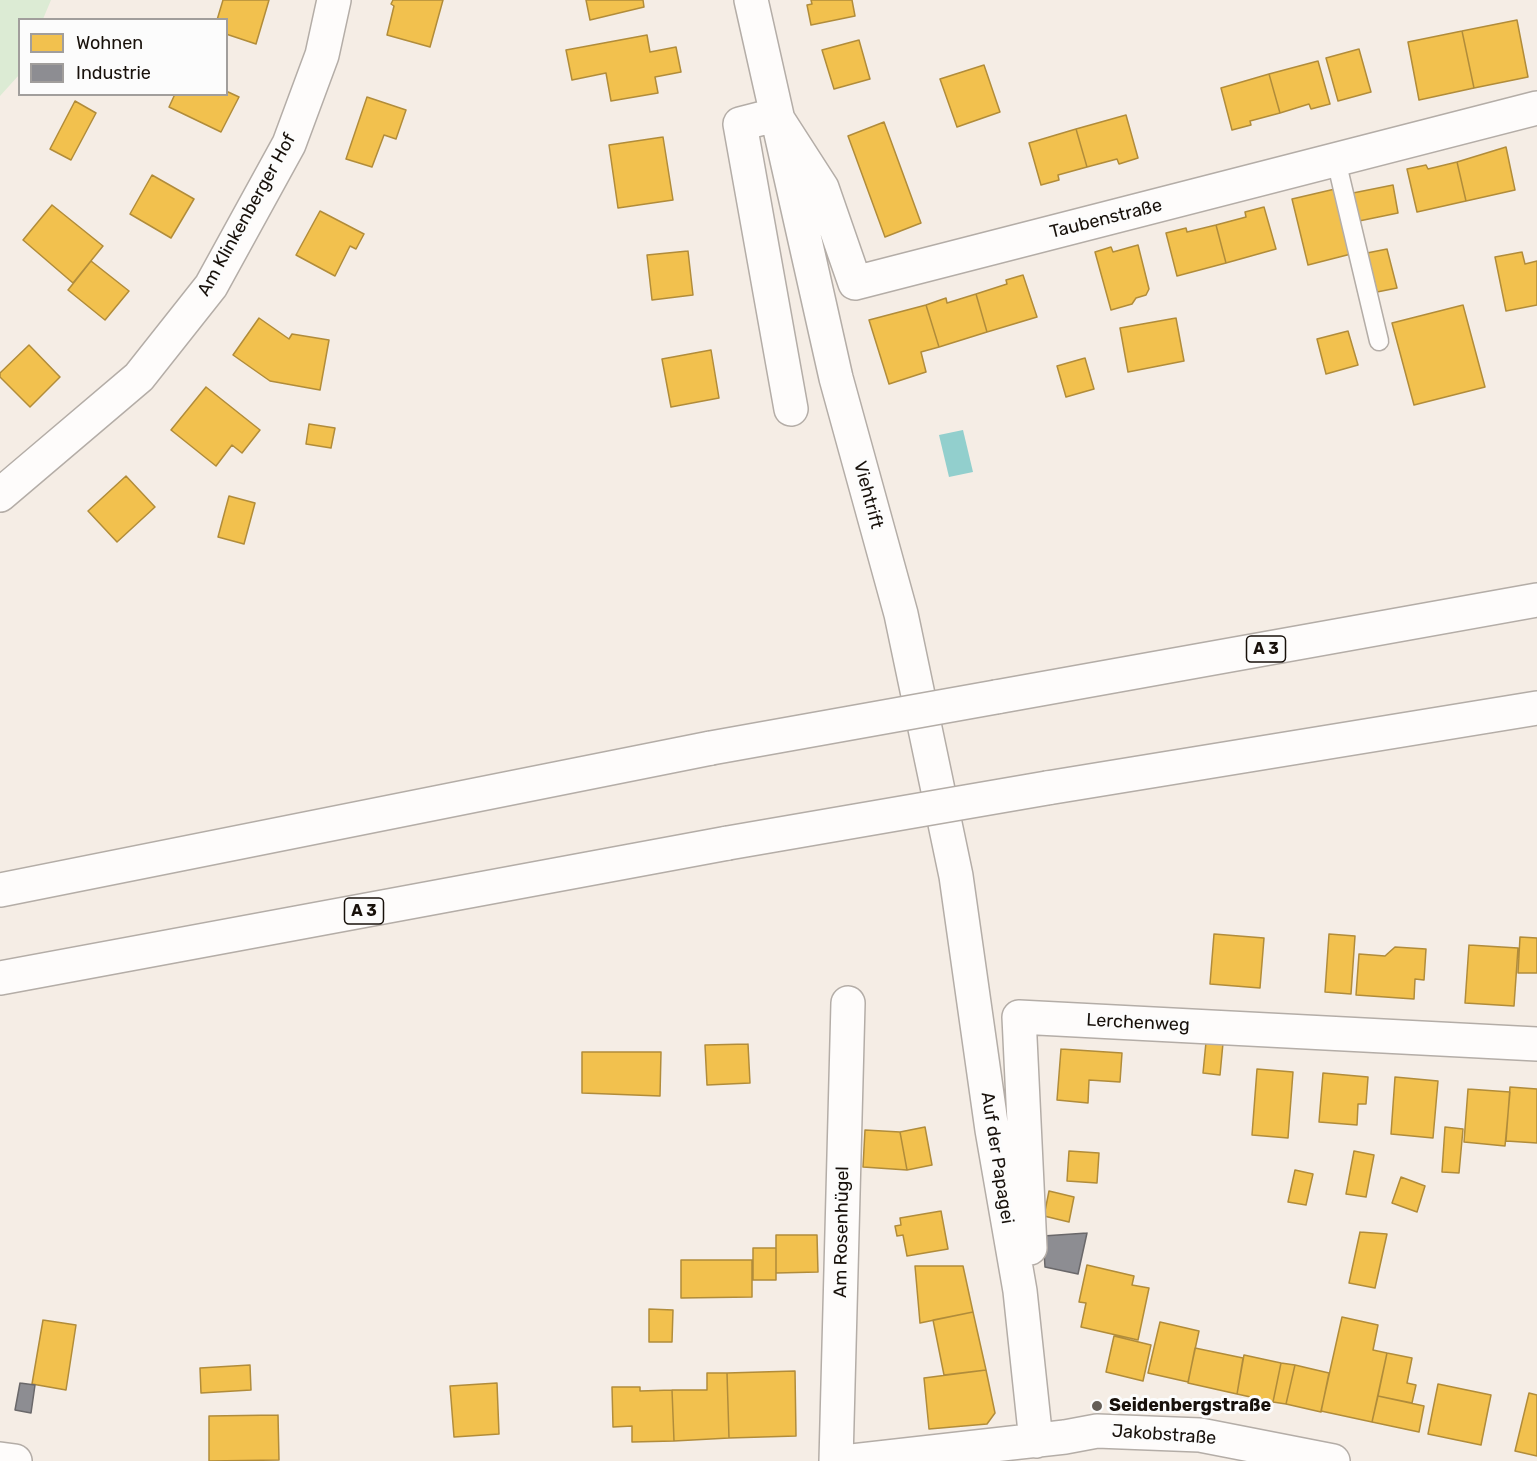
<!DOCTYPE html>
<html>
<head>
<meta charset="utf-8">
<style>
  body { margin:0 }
  #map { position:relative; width:1537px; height:1461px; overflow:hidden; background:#f5ede5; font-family:Rubik,sans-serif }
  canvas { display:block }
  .legend { position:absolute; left:18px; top:18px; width:210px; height:78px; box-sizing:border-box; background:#fcfcfc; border:2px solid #a19e9c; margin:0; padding:8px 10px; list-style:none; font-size:18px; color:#18110b }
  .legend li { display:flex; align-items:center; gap:12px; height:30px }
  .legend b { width:30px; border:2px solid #a19e9c }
</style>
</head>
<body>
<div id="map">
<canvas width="1537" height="1461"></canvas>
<ul class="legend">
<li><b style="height:16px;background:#f2c14e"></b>Wohnen</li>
<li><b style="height:16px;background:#8d8d92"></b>Industrie</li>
</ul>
</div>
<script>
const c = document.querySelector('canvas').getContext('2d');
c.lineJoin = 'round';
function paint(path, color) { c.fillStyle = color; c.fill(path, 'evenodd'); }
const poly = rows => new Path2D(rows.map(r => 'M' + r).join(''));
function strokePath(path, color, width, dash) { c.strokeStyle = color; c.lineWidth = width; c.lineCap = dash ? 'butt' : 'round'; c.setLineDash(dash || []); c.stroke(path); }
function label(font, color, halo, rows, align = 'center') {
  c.font = font + ' Rubik,sans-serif'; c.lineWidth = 6; c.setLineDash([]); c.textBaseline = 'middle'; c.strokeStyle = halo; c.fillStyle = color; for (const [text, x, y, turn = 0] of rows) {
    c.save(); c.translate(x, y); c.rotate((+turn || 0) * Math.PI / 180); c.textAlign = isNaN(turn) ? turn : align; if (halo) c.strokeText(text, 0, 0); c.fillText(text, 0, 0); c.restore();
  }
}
const green = poly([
  [0,0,51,0,43,19,20,20,19,75,0,96]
]);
const water = poly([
  [963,430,973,472,949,477,939,435]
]);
const homes = poly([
  [223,0,269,0,256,44,226,34,226,20,217,20,223,0],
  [393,0,443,0,430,47,387,35,394,6,391,4,393,0],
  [586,0,643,0,644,7,590,20,586,0],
  [811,0,852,0,855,16,811,25,807,5,812,4,811,0],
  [1517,20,1528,77,1474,88,1462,31,1517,20],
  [1462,31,1474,88,1419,100,1408,42,1462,31],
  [647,35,650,52,676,47,681,72,655,77,658,93,611,101,606,73,572,80,566,50,647,35],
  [859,40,870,79,834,89,822,50,859,40],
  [1359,49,1371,92,1338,101,1326,58,1359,49],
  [1318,61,1330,104,1311,109,1309,104,1280,113,1269,74,1318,61],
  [984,65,1000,112,957,127,940,79,984,65],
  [1269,74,1280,113,1250,121,1251,125,1232,130,1221,88,1269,74],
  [226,91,239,97,221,132,169,107,175,94,226,94,226,91],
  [367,97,406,110,396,139,384,135,372,167,346,159,367,97],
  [75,101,96,113,71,160,50,149,75,101],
  [1126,115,1138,158,1119,164,1117,159,1087,167,1076,129,1126,115],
  [884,122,921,223,885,237,848,136,884,122],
  [1076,129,1087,167,1058,175,1059,180,1041,185,1029,143,1076,129],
  [663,137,673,200,618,208,609,145,663,137],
  [1506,147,1515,190,1466,201,1457,162,1506,147],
  [1457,162,1466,201,1417,212,1407,169,1426,165,1428,169,1457,162],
  [152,175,194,199,171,238,130,214,152,175],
  [1393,185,1398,213,1359,221,1353,193,1393,185],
  [1335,189,1351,254,1308,265,1292,199,1335,189],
  [52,205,103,246,73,283,23,240,52,205],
  [1264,207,1276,249,1226,263,1216,225,1246,217,1245,212,1264,207],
  [320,211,364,234,356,249,350,246,335,276,296,255,320,211],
  [1216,225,1226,263,1177,276,1166,233,1186,228,1187,232,1216,225],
  [1138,245,1149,289,1146,295,1136,298,1132,304,1111,310,1095,252,1111,247,1113,252,1138,245],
  [1387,249,1397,288,1377,292,1367,253,1387,249],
  [688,251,693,295,652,300,647,255,688,251],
  [1522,252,1525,264,1537,261,1537,305,1506,311,1495,257,1522,252],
  [91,261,129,291,105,320,68,290,91,261],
  [1023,275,1037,317,987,332,976,294,1007,284,1006,280,1023,275],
  [976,294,987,332,939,347,926,305,946,298,947,303,976,294],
  [926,305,939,347,921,352,926,372,889,384,869,320,926,305],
  [1463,305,1485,387,1414,405,1392,323,1463,305],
  [259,318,289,339,292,334,329,340,320,390,270,381,233,355,259,318],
  [1176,318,1184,361,1128,372,1120,328,1176,318],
  [1348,331,1358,365,1326,374,1317,339,1348,331],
  [29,345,60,377,30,407,0,377,0,373,29,345],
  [711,350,719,398,671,407,662,359,711,350],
  [1085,358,1094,389,1066,397,1057,366,1085,358],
  [206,387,260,430,242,453,232,445,216,466,171,430,206,387],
  [309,424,335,428,331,448,306,444,309,424],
  [126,476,155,507,117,542,88,511,126,476],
  [229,496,255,503,244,544,218,537,229,496],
  [1214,934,1264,938,1260,988,1210,984,1214,934],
  [1329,934,1355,936,1351,994,1325,992,1329,934],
  [1520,937,1537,938,1537,973,1518,973,1520,937],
  [1469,945,1518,948,1514,1006,1465,1003,1469,945],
  [1395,947,1426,949,1424,980,1415,979,1414,999,1356,995,1359,954,1385,956,1395,947],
  [1206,1042,1223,1043,1220,1075,1203,1073,1206,1042],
  [748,1044,750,1083,707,1085,705,1045,748,1044],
  [1061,1049,1122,1053,1120,1082,1089,1080,1088,1103,1057,1100,1061,1049],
  [582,1052,661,1052,660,1096,582,1093,582,1052],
  [1257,1069,1293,1072,1288,1138,1252,1135,1257,1069],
  [1323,1073,1368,1077,1366,1104,1358,1104,1357,1125,1319,1122,1323,1073],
  [1395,1077,1438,1081,1433,1138,1391,1134,1395,1077],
  [1510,1087,1537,1089,1537,1143,1506,1141,1510,1087],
  [1468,1089,1510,1092,1505,1146,1464,1142,1468,1089],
  [925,1127,932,1165,907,1170,900,1132,925,1127],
  [1445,1127,1463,1129,1459,1173,1442,1172,1445,1127],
  [865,1130,900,1132,907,1170,863,1167,865,1130],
  [1069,1151,1099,1153,1097,1183,1067,1181,1069,1151],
  [1354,1151,1374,1155,1366,1197,1346,1194,1354,1151],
  [1295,1170,1313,1174,1306,1205,1288,1202,1295,1170],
  [1401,1177,1425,1186,1417,1212,1392,1203,1401,1177],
  [1049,1191,1074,1197,1069,1222,1044,1216,1049,1191],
  [941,1211,948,1249,907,1256,903,1235,897,1236,895,1226,901,1225,900,1218,941,1211],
  [1360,1232,1387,1234,1375,1288,1349,1283,1360,1232],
  [776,1235,817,1235,818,1272,776,1273,776,1235],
  [753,1248,776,1248,776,1280,753,1280,753,1248],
  [681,1260,752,1260,752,1297,681,1298,681,1260],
  [1087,1265,1134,1276,1132,1285,1149,1288,1138,1340,1081,1327,1086,1303,1079,1302,1087,1265],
  [915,1266,963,1266,973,1312,920,1323,915,1266],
  [649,1309,673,1310,672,1342,649,1342,649,1309],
  [973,1312,986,1370,944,1375,933,1320,973,1312],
  [1342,1317,1378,1325,1373,1350,1387,1353,1372,1422,1321,1411,1342,1317],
  [43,1320,76,1325,66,1390,32,1384,43,1320],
  [1160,1322,1199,1331,1188,1382,1148,1373,1160,1322],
  [1114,1336,1151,1345,1143,1381,1106,1372,1114,1336],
  [1195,1348,1243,1358,1237,1394,1188,1383,1195,1348],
  [1387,1353,1412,1358,1407,1383,1416,1385,1412,1403,1378,1396,1387,1353],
  [1244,1355,1281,1363,1273,1402,1237,1394,1244,1355],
  [1281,1363,1295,1365,1286,1404,1273,1402,1281,1363],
  [250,1365,251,1390,201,1393,200,1368,250,1365],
  [1295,1365,1329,1373,1321,1412,1286,1404,1295,1365],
  [986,1370,995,1413,987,1424,929,1429,924,1378,986,1370],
  [795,1371,796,1436,729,1438,727,1373,795,1371],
  [707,1373,727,1373,729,1438,674,1441,672,1390,707,1390,707,1373],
  [497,1383,499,1434,454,1437,450,1386,497,1383],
  [1438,1384,1491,1395,1481,1445,1428,1434,1438,1384],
  [612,1387,640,1387,640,1391,672,1390,674,1441,632,1442,632,1426,613,1427,612,1387],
  [1529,1393,1537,1395,1537,1456,1515,1451,1529,1393],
  [1378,1396,1424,1406,1419,1432,1372,1422,1378,1396],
  [278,1415,279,1460,209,1461,209,1416,278,1415]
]);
const industry = poly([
  [1087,1233,1078,1274,1045,1267,1043,1236,1087,1233],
  [20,1383,35,1385,31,1413,15,1410,20,1383]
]);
const service = poly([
  [1336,160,1379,341]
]);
const minor = poly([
  [751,0,836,378,901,614,956,876,992,1130,1020,1291,1036,1441],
  [791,409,740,124,775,115,822,188,855,283,1537,108],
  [0,495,139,377,211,286,289,144,322,55,334,0],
  [1030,1248,1019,1017,1537,1044],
  [0,1459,15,1461],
  [836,1461,848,1003],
  [852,1461,1065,1437,1097,1431,1200,1435,1333,1461]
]);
const motorway = poly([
  [996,697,1537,600],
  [1047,788,1537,708],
  [0,890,711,748],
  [0,978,728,843]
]);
const motorwayBridge = poly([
  [711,748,996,697],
  [728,843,1047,788]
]);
const markers = [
  [1097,1406,6,"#655e57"]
];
const shields = [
  [1266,649,39],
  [364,911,39]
];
const shieldNames = [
  ["A 3",1266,649],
  ["A 3",364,911]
];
const streetNames = [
  ["Am Klinkenberger Hof",247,215,-61],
  ["Taubenstraße",1106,219,-14],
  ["Viehtrift",868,495,75],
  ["Lerchenweg",1138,1023,3],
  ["Auf der Papagei",997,1158,81],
  ["Am Rosenhügel",842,1232,-89],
  ["Jakobstraße",1164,1435,4]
];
const poiNames = [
  ["Seidenbergstraße",1109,1406]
];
paint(green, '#dcebd4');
paint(water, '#92cfcd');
paint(homes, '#f2c14e');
strokePath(homes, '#b18c3a', 1.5);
paint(industry, '#8d8d92');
strokePath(industry, '#6a686a', 1.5);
strokePath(service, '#b4ada7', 21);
strokePath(minor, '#b4ada7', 36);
strokePath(motorway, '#b4ada7', 36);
strokePath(service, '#fefcfb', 18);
strokePath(minor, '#fefcfb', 33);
strokePath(motorway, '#fefcfb', 33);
strokePath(motorwayBridge, '#b4ada7', 36, []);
strokePath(motorwayBridge, '#fefcfb', 33);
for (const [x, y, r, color] of markers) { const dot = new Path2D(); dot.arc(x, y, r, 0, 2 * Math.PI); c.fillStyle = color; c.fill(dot); strokePath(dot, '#fcfcfc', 2); }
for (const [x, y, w] of shields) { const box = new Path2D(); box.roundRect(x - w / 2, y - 13, w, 26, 4.5); c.fillStyle = '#fcfcfc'; c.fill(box); strokePath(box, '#18110b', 1.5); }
label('bold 16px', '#18110b', null, shieldNames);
label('18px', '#18110b', '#fcfcfc', streetNames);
label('bold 18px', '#18110b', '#fcfcfc', poiNames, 'left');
</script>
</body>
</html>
